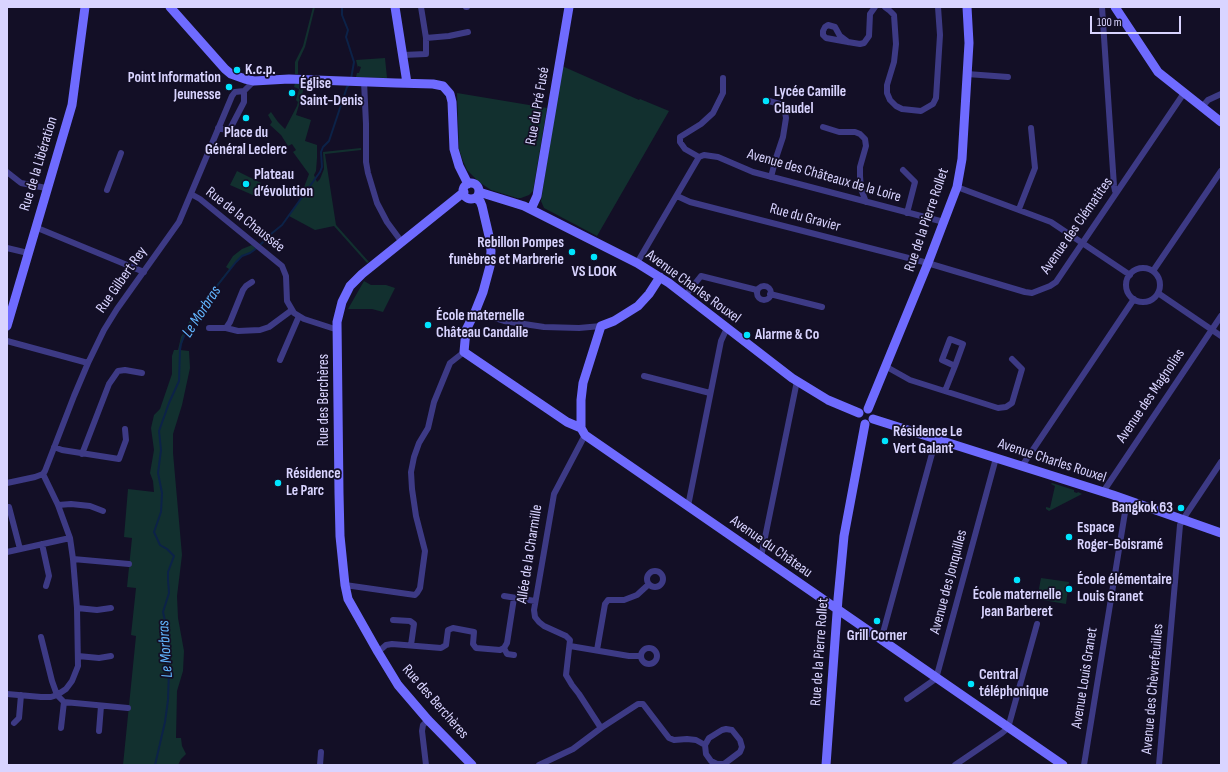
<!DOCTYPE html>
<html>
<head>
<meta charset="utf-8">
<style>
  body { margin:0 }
  #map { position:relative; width:1228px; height:772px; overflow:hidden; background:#130f26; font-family:"Sofia Sans Condensed",sans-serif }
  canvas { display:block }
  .frame { position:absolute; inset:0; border:8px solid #d9d4ff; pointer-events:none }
  .scale { position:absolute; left:1090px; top:16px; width:91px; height:18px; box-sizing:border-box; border:2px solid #d9d4ff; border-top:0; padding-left:5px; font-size:12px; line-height:14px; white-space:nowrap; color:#d9d4ff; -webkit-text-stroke:3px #130f26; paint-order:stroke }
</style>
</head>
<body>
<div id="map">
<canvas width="1228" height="772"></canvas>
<div class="frame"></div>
<div class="scale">100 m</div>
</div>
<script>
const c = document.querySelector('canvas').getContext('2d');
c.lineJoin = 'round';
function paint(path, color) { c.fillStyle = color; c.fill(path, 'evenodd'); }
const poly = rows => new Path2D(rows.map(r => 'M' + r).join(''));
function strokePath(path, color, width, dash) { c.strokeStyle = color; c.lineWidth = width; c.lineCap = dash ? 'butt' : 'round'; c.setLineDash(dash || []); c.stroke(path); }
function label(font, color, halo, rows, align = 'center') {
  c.font = font + ' "Sofia Sans Condensed",sans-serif'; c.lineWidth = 3.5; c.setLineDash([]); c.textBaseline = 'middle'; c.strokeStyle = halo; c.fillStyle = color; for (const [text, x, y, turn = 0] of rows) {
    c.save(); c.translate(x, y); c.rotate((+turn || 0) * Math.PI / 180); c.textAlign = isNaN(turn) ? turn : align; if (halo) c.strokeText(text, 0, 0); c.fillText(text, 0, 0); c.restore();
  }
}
const green = poly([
  [313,7,315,7,305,47,298,62,298,74,295,74,295,62,303,46],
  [385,58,387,78,356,77,357,73,359,73,361,67,358,66,358,68,356,60],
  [562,66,639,100,640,99,669,111,597,236,544,208,541,201],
  [295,83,305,84,296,115,311,120,305,141,317,145,317,158,316,171,314,175,317,182,320,179,324,169,323,152,361,148,361,150,325,154,336,225,369,262,367,263,334,226,315,230,289,216,304,194,303,190,309,174,293,152,296,150,292,144,288,146,281,135,270,125,272,122,268,115,271,112,278,122,285,129,297,106,298,102,296,100,299,89,294,87],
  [457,93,547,108,533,191,529,195,521,198,517,198,491,190,479,182,467,170,463,161,459,149],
  [237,171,261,183,255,196,230,185],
  [252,245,256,249,255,250,242,256,236,262,195,316,186,331,180,350,189,351,190,368,182,405,173,434,173,453,182,555,177,596,178,618,184,651,183,671,177,691,176,738,181,738,182,746,186,754,181,759,178,765,123,765,136,636,131,635,136,588,127,587,132,538,124,537,128,489,154,492,153,481,150,473,154,450,151,428,154,415,160,409,172,374,172,356,174,350,178,350,181,337,193,315,229,269,226,267,233,256,242,249],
  [364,281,371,285,386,285,395,288,383,312,372,309,348,309],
  [1052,483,1074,490,1074,492,1077,493,1078,492,1082,494,1049,511,1046,509,1046,507,1050,508,1055,486,1051,484],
  [1041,578,1069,582,1066,604,1037,599]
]);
const stream = poly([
  [342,7,342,15,348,30,346,37,354,62,351,79],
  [260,245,271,234,282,225,320,172,322,167,321,152,323,147,329,141,347,87,349,85],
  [155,765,165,722,168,700,169,670,163,648,163,637,166,625,163,612,169,593,168,580,168,572,174,556,167,549,160,545,154,532,161,512,162,493,158,473,161,450,159,431,169,403,179,381,180,350,181,344,186,331,205,301,236,262,242,256,250,253,257,248]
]);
const street = poly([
  [466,7,467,7],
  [885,7,889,10,894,15,896,44,894,62,887,85,887,93,890,100,896,106,902,109,921,111,933,104,936,98,940,35,938,7],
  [1102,7,1114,186,1115,191,1117,192],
  [426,38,449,36,468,32],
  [848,42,840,36,835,27,828,25,825,27,823,31,823,35,826,38,848,42,860,44,864,43,869,36,870,14,875,7],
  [403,55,426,54,426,38,421,7],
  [967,74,1008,77],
  [364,81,366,124,366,162,368,173,377,203,387,222,401,241],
  [765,100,780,104,785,112,786,118,783,137,776,158,771,177],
  [1202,107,1208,100,1221,94],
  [823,127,839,132,855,132,860,134,865,139,866,146,860,167,860,176,861,189,866,202],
  [218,128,227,130,231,127,244,102,244,91],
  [699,157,704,155,718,157,753,172,944,222],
  [699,157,685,149,680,142,680,137,701,124,713,113,723,93,723,78],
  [903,170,915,182,907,213],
  [7,172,21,183,46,188],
  [957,187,1051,222,1130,275],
  [107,190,121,153],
  [191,194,200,199,282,266,286,276,287,301,294,313,304,319,338,330],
  [677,196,690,202,924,262,1025,292,1032,293,1050,286,1056,282,1184,93],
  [1019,209,1035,168,1031,128],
  [35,227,144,272],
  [7,248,28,253],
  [637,263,699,157],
  '1126 285a17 17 0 1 1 34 0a17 17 0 1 1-34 0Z',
  [1153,271,1221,171],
  '757 293a7 7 0 1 1 14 0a7 7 0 1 1-14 0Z',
  [1158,293,1221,336],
  [770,294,822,307],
  [685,296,701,276,757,290],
  [475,312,504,321,544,327,579,328,601,326],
  [209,328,226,328,238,331,260,330,269,327,292,310],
  [226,328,230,322,243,290,246,286,252,282],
  [7,341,88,363],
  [280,360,299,316],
  [885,366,910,380,998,408,1006,407,1012,403,1022,369,1012,359],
  [644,376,710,393],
  [945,391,955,366,963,344,950,339,942,360,955,366],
  [585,435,554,494,534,610,535,617,539,622,544,626,566,636,570,640,566,675,572,685,579,694,601,728],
  [54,447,62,450,119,459,126,440,125,429],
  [82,454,109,384,118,371,125,370,142,373],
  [1022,466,1134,299],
  [7,483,35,477,43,474,45,471,74,396,88,363,104,330,117,309,179,222,232,96,235,92,244,91,254,81],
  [1103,492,1221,316],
  [58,505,71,504,90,506,103,511],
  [688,506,721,341,727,328],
  [9,507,20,549],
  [42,544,49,576,46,586],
  [7,552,70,538],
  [761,557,797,381],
  [73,559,129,564],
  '647 579a8 8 0 1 1 16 0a8 8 0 1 1-16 0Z',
  [345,585,415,595,417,593,420,588,425,551,416,516,412,489,411,472,414,457,419,443,428,428,434,402,450,363,464,352],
  [504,596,535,601],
  [77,608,97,610,111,608],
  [393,620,410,621,414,624,411,645],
  [41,637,52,681,57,695,64,702,128,708],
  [881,640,936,439],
  [570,646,629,656,641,656],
  [504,648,507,654,514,655],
  '641 656a8 8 0 1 1 16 0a8 8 0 1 1-16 0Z',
  [597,650,605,604,608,600,624,600,637,595,649,584],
  [378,652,386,645,392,644,441,648,446,645,448,630,453,628,474,632,473,644,476,648,500,650,504,648,507,643,514,598],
  [78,656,99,658,111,656],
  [7,694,41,697,51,697,57,695,66,689,72,681,78,666,77,608,73,559,70,538,58,505,43,474],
  [907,699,934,680,937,675,996,458],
  [14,723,19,718,21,695],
  [61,728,64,702],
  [726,729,732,730,740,740,742,747,740,752,724,764,717,764,711,761,706,754,705,745,709,738,722,730,726,729],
  [99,731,101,706],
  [320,765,321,752],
  [426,765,422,731,423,725,428,720],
  [539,765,573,749,601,728,638,704,643,704,669,738,674,740,687,739,696,740,705,745],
  [955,765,1002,733,1008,728,1037,624],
  [1084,765,1127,500],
  [1159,765,1180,525,1187,513,1221,462]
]);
const secondary = poly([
  [170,7,225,69,231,74,245,79,254,81,289,79,396,83,433,84,443,86,450,94,452,102,454,149,459,166,468,184],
  [395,7,407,83],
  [1115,7,1158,72,1221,122],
  '463 191a8 8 0 1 1 16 0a8 8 0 1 1-16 0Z',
  [464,192,362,274,350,286,342,302,337,322,339,493,340,536,345,585,348,599,378,652,398,685,428,720,472,765],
  [479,192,524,206,637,263,669,283,792,378,828,400,859,413],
  [475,198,480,201,482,206,489,236,491,251,490,266,483,292,475,312,466,330,464,352,567,422,581,428,585,435,1063,765],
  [531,209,537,196,569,7],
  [7,326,72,105,85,7],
  [868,409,928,263,957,187,962,159,969,43,967,7],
  [873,419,1113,495,1221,533],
  [581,428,581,400,583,383,601,326,614,321,638,306,649,294,660,277],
  [826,765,838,599,844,536,865,424]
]);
const markers = [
  [237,70,4,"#00e5ff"],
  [229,87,4,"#00e5ff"],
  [292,93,4,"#00e5ff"],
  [766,101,4,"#00e5ff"],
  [246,118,4,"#00e5ff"],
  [246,184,4,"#00e5ff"],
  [572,252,4,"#00e5ff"],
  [594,257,4,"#00e5ff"],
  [428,325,4,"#00e5ff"],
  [747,335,4,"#00e5ff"],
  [885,441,4,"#00e5ff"],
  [278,483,4,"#00e5ff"],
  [1181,508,4,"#00e5ff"],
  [1069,537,4,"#00e5ff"],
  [1017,580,4,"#00e5ff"],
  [1069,589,4,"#00e5ff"],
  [877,621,4,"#00e5ff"],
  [971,684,4,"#00e5ff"]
];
const poiNames = [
  ["K.c.p.",245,70],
  ["Point Information",221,78,"right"],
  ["Jeunesse",221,95,"right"],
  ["Église",300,84],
  ["Saint-Denis",300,101],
  ["Lycée Camille",774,92],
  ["Claudel",774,109],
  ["Place du",246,133,"center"],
  ["Général Leclerc",246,150,"center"],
  ["Plateau",254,175],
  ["d’évolution",254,192],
  ["Rebillon Pompes",564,243,"right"],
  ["funèbres et Marbrerie",564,260,"right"],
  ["VS LOOK",594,272,"center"],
  ["École maternelle",436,316],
  ["Château Candalle",436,333],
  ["Alarme & Co",755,335],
  ["Résidence Le",893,432],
  ["Vert Galant",893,449],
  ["Résidence",286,474],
  ["Le Parc",286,491],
  ["Bangkok 63",1173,508,"right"],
  ["Espace",1077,528],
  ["Roger-Boisramé",1077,545],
  ["École élémentaire",1077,580],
  ["Louis Granet",1077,597],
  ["École maternelle",1017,595,"center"],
  ["Jean Barberet",1017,612,"center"],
  ["Grill Corner",877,636,"center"],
  ["Central",979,675],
  ["téléphonique",979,692]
];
const streetNames = [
  ["Rue du Pré Fusé",538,106,-80],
  ["Rue de la Libération",39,164,-73],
  ["Avenue des Châteaux de la Loire",824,176,16],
  ["Rue du Gravier",805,218,15],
  ["Rue de la Chaussée",245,220,38],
  ["Rue de la Pierre Rollet",927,220,-71],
  ["Avenue des Clématites",1077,226,-55],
  ["Rue Gilbert Rey",122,280,-55],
  ["Avenue Charles Rouxel",693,287,36],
  ["Avenue des Magnolias",1151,396,-56],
  ["Rue des Berchères",324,400,-90],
  ["Avenue Charles Rouxel",1052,461,18],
  ["Avenue du Château",771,547,35],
  ["Allée de la Charmille",530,554,-81],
  ["Avenue des Jonquilles",949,582,-75],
  ["Rue de la Pierre Rollet",820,652,-86],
  ["Avenue Louis Granet",1085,678,-81],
  ["Avenue des Chèvrefeuilles",1153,689,-85],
  ["Rue des Berchères",435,702,49]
];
const waterNames = [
  ["Le Morbras",202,312,-57],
  ["Le Morbras",166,649,-94]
];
paint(green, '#12302f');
strokePath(stream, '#0c2248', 2);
strokePath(street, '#3d3a85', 6);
strokePath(secondary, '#6f6bff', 9);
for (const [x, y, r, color] of markers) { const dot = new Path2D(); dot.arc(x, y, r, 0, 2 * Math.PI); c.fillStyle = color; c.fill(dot); strokePath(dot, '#130f26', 1.5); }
label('bold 15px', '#d9d4ff', '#130f26', poiNames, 'left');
label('15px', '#d9d4ff', '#130f26', streetNames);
label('italic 16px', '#62b6ff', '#130f26', waterNames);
</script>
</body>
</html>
